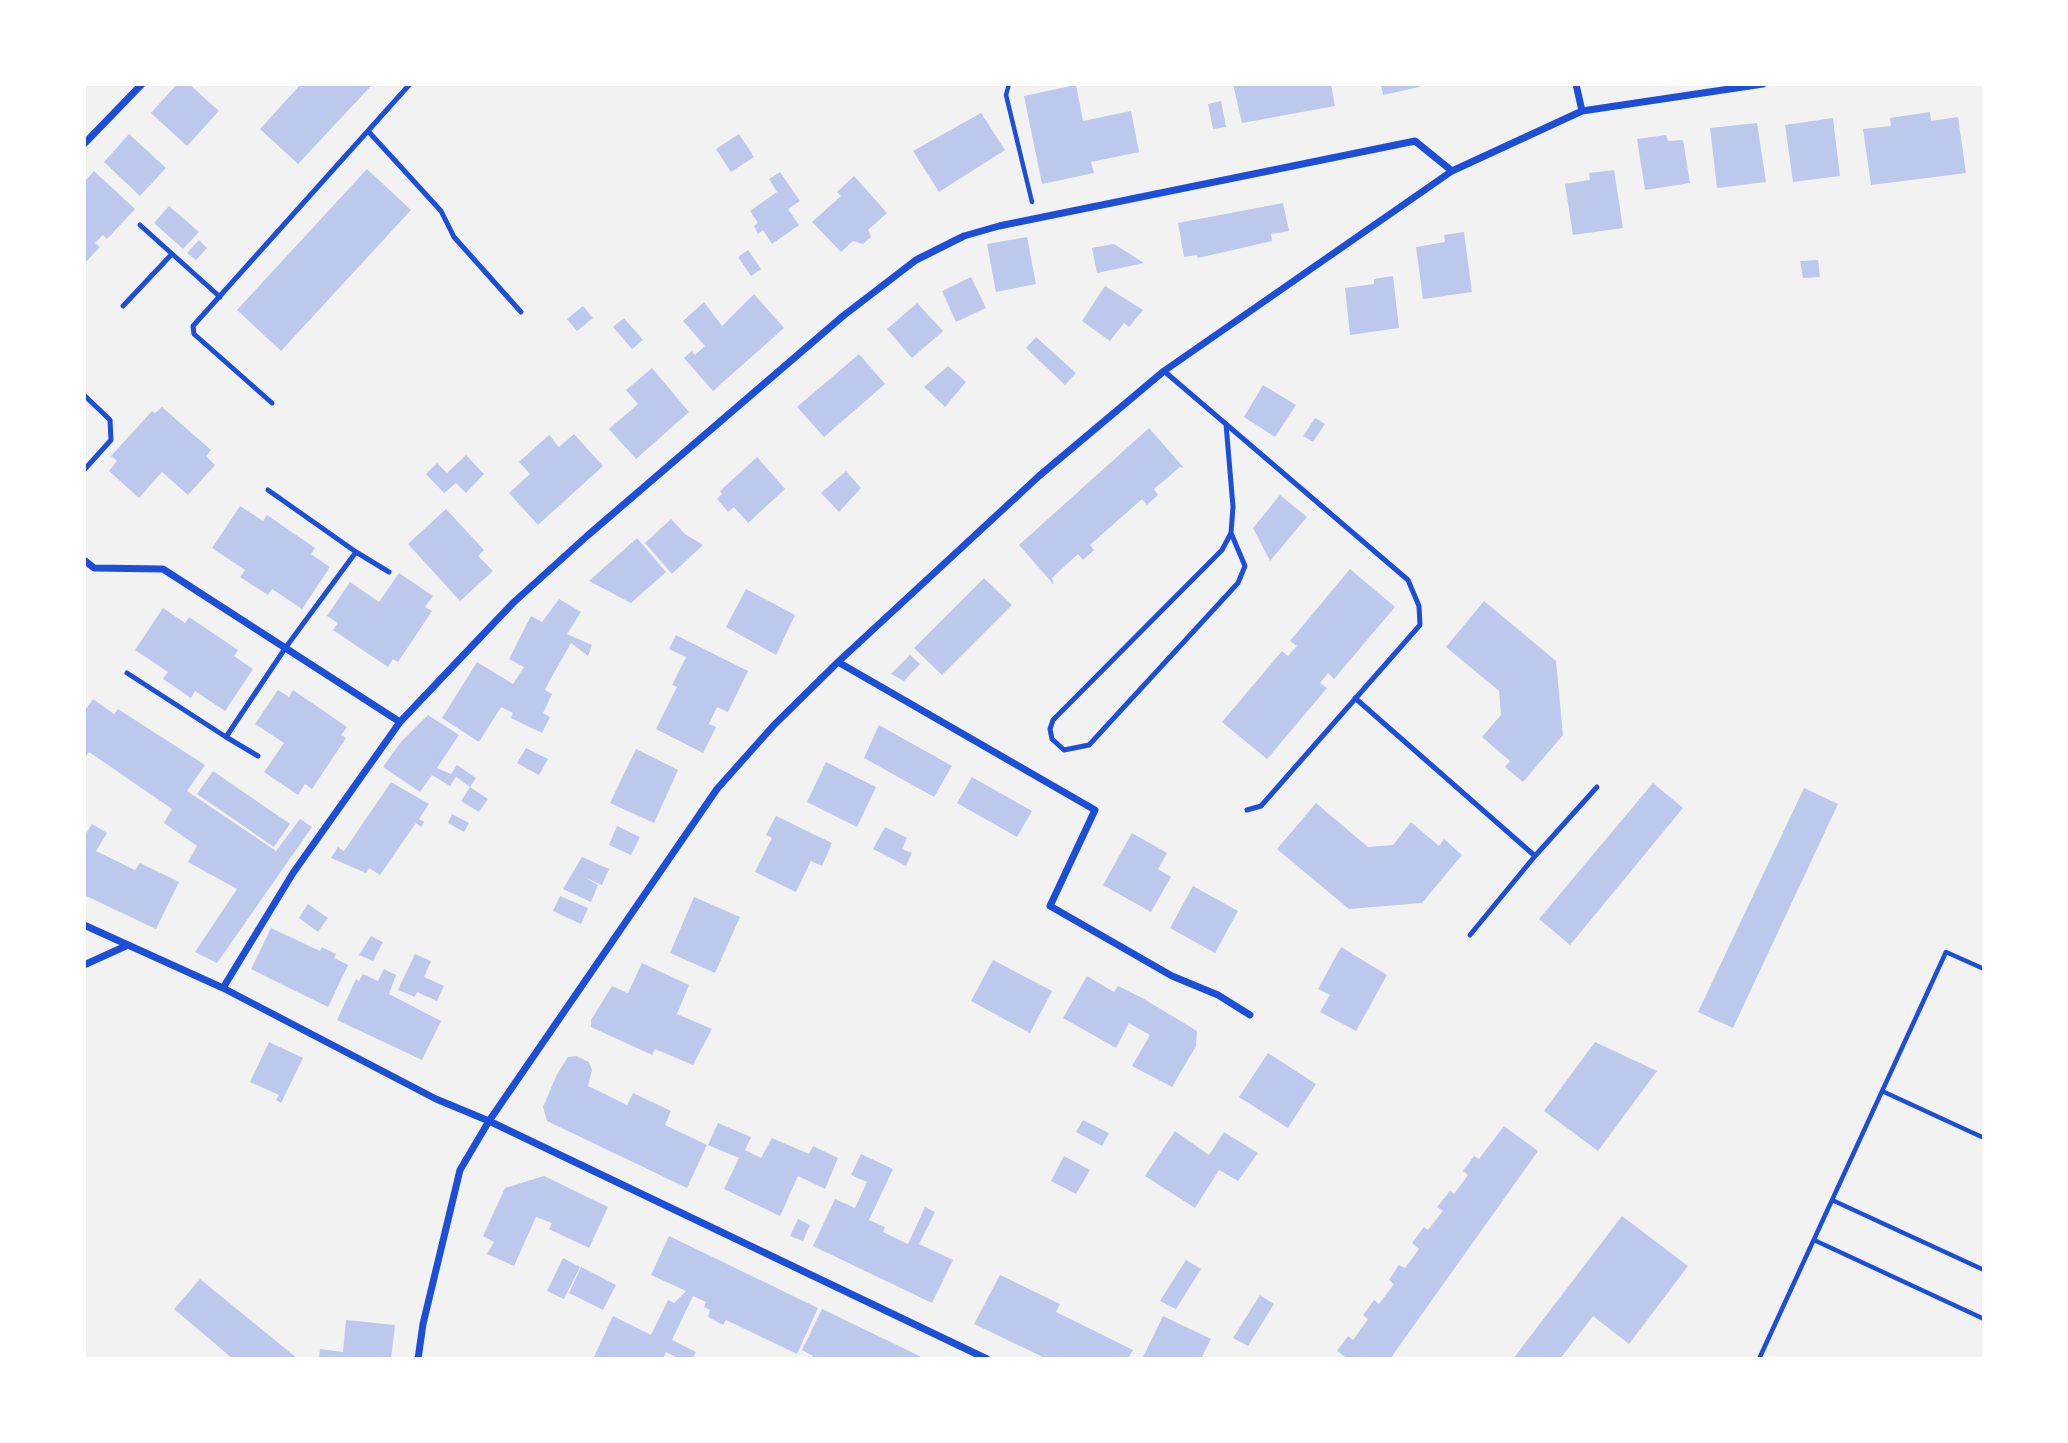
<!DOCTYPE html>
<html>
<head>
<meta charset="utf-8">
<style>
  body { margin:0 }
  #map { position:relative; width:2068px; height:1443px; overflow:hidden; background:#f2f2f2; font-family:"PT Sans Narrow",sans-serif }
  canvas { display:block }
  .frame { position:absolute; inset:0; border:86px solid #fff; pointer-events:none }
</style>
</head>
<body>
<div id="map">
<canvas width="2068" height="1443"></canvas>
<div class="frame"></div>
</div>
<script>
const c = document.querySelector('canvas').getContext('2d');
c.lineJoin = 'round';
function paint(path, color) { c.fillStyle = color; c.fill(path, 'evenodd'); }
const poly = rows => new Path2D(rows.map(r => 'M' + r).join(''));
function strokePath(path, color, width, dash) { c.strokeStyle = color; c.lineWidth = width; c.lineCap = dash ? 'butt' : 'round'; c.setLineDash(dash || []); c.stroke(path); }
const building = poly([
  [177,84,189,84,219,111,187,146,151,113],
  [301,84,371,86,298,164,260,129],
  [1233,84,1331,84,1335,106,1242,123],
  [1381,84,1418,84,1419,87,1383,95],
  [1076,85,1083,121,1131,111,1139,152,1091,162,1094,173,1042,184,1024,96],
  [1221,101,1226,127,1213,129,1208,104],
  [1930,112,1931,121,1958,117,1966,173,1871,185,1863,129,1891,126,1890,118],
  [981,113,1005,150,939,192,913,151],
  [1833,118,1840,176,1793,182,1785,125],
  [1757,123,1766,182,1717,188,1710,128],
  [129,134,166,168,140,196,104,162],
  [739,134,754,157,731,172,716,149],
  [1666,135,1668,141,1683,140,1690,183,1645,190,1637,139],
  [367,169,411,210,281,351,237,310],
  [1614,170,1623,228,1573,235,1565,184,1590,180,1589,173],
  [94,171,135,209,107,239,103,235,95,243,100,247,84,264,84,182],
  [780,172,800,201,788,209,799,225,772,244,763,230,758,234,754,226,758,223,750,211,777,192,769,179],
  [854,176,887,213,868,230,871,237,863,244,853,241,841,252,812,222,841,196,837,192],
  [1283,203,1289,231,1271,234,1272,241,1198,258,1197,255,1184,257,1178,223],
  [169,206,199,232,183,249,154,223],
  [1464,232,1472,292,1423,299,1416,247,1445,242,1444,235],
  [1027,237,1036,284,996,292,987,244],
  [199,240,207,248,196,260,187,253],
  [1114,244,1144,263,1097,273,1092,248],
  [748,250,761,269,751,276,738,257],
  [1818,260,1820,277,1803,278,1800,261],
  [1393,276,1399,328,1350,335,1345,288,1374,284,1374,279],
  [971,277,986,308,956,322,942,291],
  [1105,286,1143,310,1129,327,1124,323,1110,341,1082,321],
  [754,294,784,328,713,391,684,358,692,351,695,355,705,346,683,321,704,302,722,326],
  [917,303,943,331,912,358,887,329],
  [583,306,593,318,577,331,567,319],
  [624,318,643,340,632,349,613,327],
  [1036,337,1076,373,1065,385,1026,348],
  [859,354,885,384,824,437,797,407],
  [948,366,966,382,945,407,924,387],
  [652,368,689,412,636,459,609,429,638,404,626,390],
  [1263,385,1296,405,1275,437,1244,417],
  [162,407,211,450,206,456,215,465,188,495,162,472,139,498,109,471,117,461,111,456,152,411,155,413],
  [1315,418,1325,424,1313,442,1303,436],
  [1149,428,1184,468,1180,467,1154,489,1158,495,1147,505,1142,499,1090,545,1094,550,1083,560,1078,554,1052,578,1054,585,1019,545],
  [574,434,603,466,538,525,509,493,530,474,519,462,549,435,559,447],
  [466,455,484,474,466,493,456,483,444,493,426,474,437,463,447,473],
  [757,457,785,489,748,523,734,507,728,512,717,499,722,494,720,491],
  [846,471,861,488,839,512,821,493],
  [1280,495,1307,517,1270,561,1253,528],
  [240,506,263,521,267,515,315,548,311,554,330,567,302,609,272,589,268,595,240,577,245,570,212,548],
  [446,509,484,550,478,556,493,571,460,601,408,544],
  [671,519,685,534,703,545,672,574,645,543],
  [637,538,666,572,631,603,589,581],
  [1350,569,1395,607,1334,679,1328,673,1320,683,1327,688,1267,759,1222,722,1282,651,1288,656,1297,646,1290,641],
  [399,573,433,596,425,607,432,611,398,662,393,659,388,667,333,630,338,623,327,616,350,582,379,602],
  [984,578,1012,605,942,675,914,648],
  [746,589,795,615,776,655,726,627],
  [559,599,581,612,567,634,592,645,588,656,571,643,550,680,545,690,552,694,543,713,550,717,542,733,511,718,513,713,501,707,479,742,442,718,477,662,513,684,524,667,509,659,531,616,542,622],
  [1484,601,1556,661,1563,735,1523,782,1505,767,1510,761,1482,737,1501,715,1499,691,1446,647],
  [163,608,185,623,189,617,238,650,234,656,253,669,225,711,195,691,191,698,163,679,168,672,135,650],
  [676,635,748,671,728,712,717,707,709,724,716,727,703,753,656,729,677,687,672,685,686,657,669,649],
  [910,655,920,664,904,681,891,674],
  [278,690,289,697,293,690,347,727,341,735,346,738,312,789,305,784,298,795,264,772,284,743,255,724],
  [93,699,114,714,118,709,205,765,187,791,276,851,300,819,312,827,217,963,195,952,237,889,188,862,197,846,164,823,172,809,89,752,84,759,84,712],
  [428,715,459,735,437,768,451,774,457,765,476,778,470,787,456,777,450,786,432,775,420,792,383,767,400,743],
  [879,725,952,766,934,797,864,758],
  [526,748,548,759,539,775,517,763],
  [636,749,678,770,654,823,610,803],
  [826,762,876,787,857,827,807,802],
  [213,771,290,824,274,847,197,794],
  [972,777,1032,811,1017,837,957,803],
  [391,782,429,804,419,819,424,822,421,827,416,823,380,875,369,868,366,873,331,858,338,847,344,851],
  [1653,783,1683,808,1570,945,1539,919],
  [470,787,488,799,479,812,461,801],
  [1804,788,1838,804,1733,1028,1698,1012],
  [1316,803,1368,847,1393,845,1411,822,1439,846,1444,839,1462,855,1422,903,1349,909,1277,849],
  [452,814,469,823,464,832,448,823],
  [776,816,832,843,822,866,811,861,796,892,755,872,772,838,766,835],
  [92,824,107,833,96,851,135,870,140,863,179,882,156,929,84,895,84,837],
  [617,826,640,837,631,855,609,845],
  [885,827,907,838,902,849,912,853,906,866,873,849],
  [1132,833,1167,853,1158,869,1171,877,1151,912,1103,885],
  [582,857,609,869,602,885,584,877,598,885,591,902,563,889],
  [1193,886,1238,911,1215,953,1170,928],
  [560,896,588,908,581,924,553,911],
  [694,897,740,917,715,973,670,953],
  [308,904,328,918,318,932,299,918],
  [271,928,320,951,322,947,336,954,334,958,348,965,328,1007,251,969],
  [371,936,383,942,373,961,359,955],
  [1341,947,1387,975,1356,1031,1320,1012,1330,995,1318,989],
  [415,954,431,961,424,977,444,986,437,1001,417,992,415,997,398,990],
  [993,960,1052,991,1030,1033,971,1001],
  [642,963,689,985,677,1014,712,1029,693,1065,655,1049,652,1055,591,1027,591,1020,612,986,628,993],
  [384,969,396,975,389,994,441,1021,422,1060,337,1020,356,979,359,981,363,974,378,981],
  [1087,976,1114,992,1118,986,1144,999,1197,1031,1196,1046,1172,1087,1132,1066,1150,1035,1129,1023,1116,1048,1063,1018],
  [269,1042,303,1058,281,1103,276,1100,279,1095,250,1082],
  [1595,1042,1657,1071,1598,1151,1544,1111],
  [1268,1053,1316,1084,1288,1128,1239,1097],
  [576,1056,589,1062,592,1070,588,1086,627,1105,633,1093,671,1111,665,1125,707,1145,687,1188,547,1121,543,1107,557,1074,568,1057],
  [1083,1120,1109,1133,1102,1146,1076,1132],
  [718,1123,751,1137,745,1150,761,1158,772,1138,809,1154,813,1146,838,1158,825,1189,798,1176,780,1216,724,1189,739,1158,708,1145],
  [1504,1126,1538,1151,1390,1359,1348,1359,1337,1351,1348,1336,1353,1340,1368,1319,1363,1315,1374,1300,1379,1304,1394,1284,1389,1280,1399,1265,1405,1268,1419,1249,1412,1243,1424,1227,1428,1230,1443,1211,1437,1207,1450,1191,1454,1194,1468,1175,1463,1171,1474,1156,1479,1159],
  [1175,1131,1209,1155,1224,1132,1258,1153,1238,1181,1219,1170,1195,1208,1145,1176],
  [861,1154,893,1169,869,1220,885,1227,883,1232,908,1244,925,1207,935,1212,919,1244,953,1260,932,1303,813,1246,835,1199,855,1208,867,1182,851,1175],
  [1064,1156,1090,1170,1076,1194,1051,1181],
  [544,1176,608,1207,589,1248,549,1229,552,1223,536,1217,514,1266,487,1254,494,1242,483,1236,505,1188],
  [1622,1216,1688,1266,1629,1344,1593,1316,1560,1359,1513,1359],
  [798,1219,810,1225,803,1241,790,1236],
  [669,1236,818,1308,797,1354,726,1320,723,1325,708,1317,710,1310,704,1307,706,1302,693,1296,672,1340,696,1352,692,1359,680,1359,666,1352,663,1359,593,1359,613,1316,651,1335,668,1300,674,1303,686,1291,651,1275],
  [563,1258,580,1267,564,1299,547,1291],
  [1186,1260,1201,1269,1176,1309,1160,1301],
  [581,1267,616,1285,603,1310,569,1293],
  [1000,1275,1060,1304,1056,1312,1133,1350,1128,1359,1047,1359,974,1324],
  [200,1279,298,1359,233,1359,174,1309],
  [1260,1295,1274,1304,1248,1346,1233,1338],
  [822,1309,903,1348,925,1359,812,1359,813,1356,802,1350],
  [1163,1316,1211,1339,1201,1359,1142,1359],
  [346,1320,395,1325,391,1359,319,1359,320,1349,343,1352]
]);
const path = poly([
  [1009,84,1006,95,1032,202],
  [1882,1091,1984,1138],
  [1832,1200,1984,1270],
  [1814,1240,1984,1319],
  [1759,1359,1946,952,1984,969]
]);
const service = poly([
  [368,131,441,211,454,237,521,312],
  [140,225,220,297],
  [123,306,172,254],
  [1164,371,1408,580,1419,606,1420,625,1261,806,1247,810],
  [84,395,110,420,111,440,84,470],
  [272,403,194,334,193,326,410,84],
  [1226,424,1233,507,1231,533,1222,550,1053,720,1050,729,1052,739,1064,750,1089,745,1238,583,1245,566,1231,533],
  [356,552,389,572],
  [127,673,226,737,286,647,356,552,268,490],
  [1355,698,1535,856,1597,787],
  [226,737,258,756],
  [1470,935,1535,856]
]);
const minor = poly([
  [1576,84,1582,111],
  [84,144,142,84],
  [84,560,94,568,163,569,400,722],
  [838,662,1095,810,1050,906,1172,976,1218,995,1250,1015],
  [84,925,223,988,436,1099,489,1121,987,1359],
  [84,965,128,945],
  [223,988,293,873,400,722,454,665,513,603,587,536,843,316,916,260,964,236,999,226,1415,141,1452,171],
  [418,1359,423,1324,460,1170,489,1121,717,789,774,725,838,662,1039,476,1164,371,1452,171,1582,111,1763,84]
]);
paint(building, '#bdc9ec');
strokePath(path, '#1d4ed8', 4.5);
strokePath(service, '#1d4ed8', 5);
strokePath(minor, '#1d4ed8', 7);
</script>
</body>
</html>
